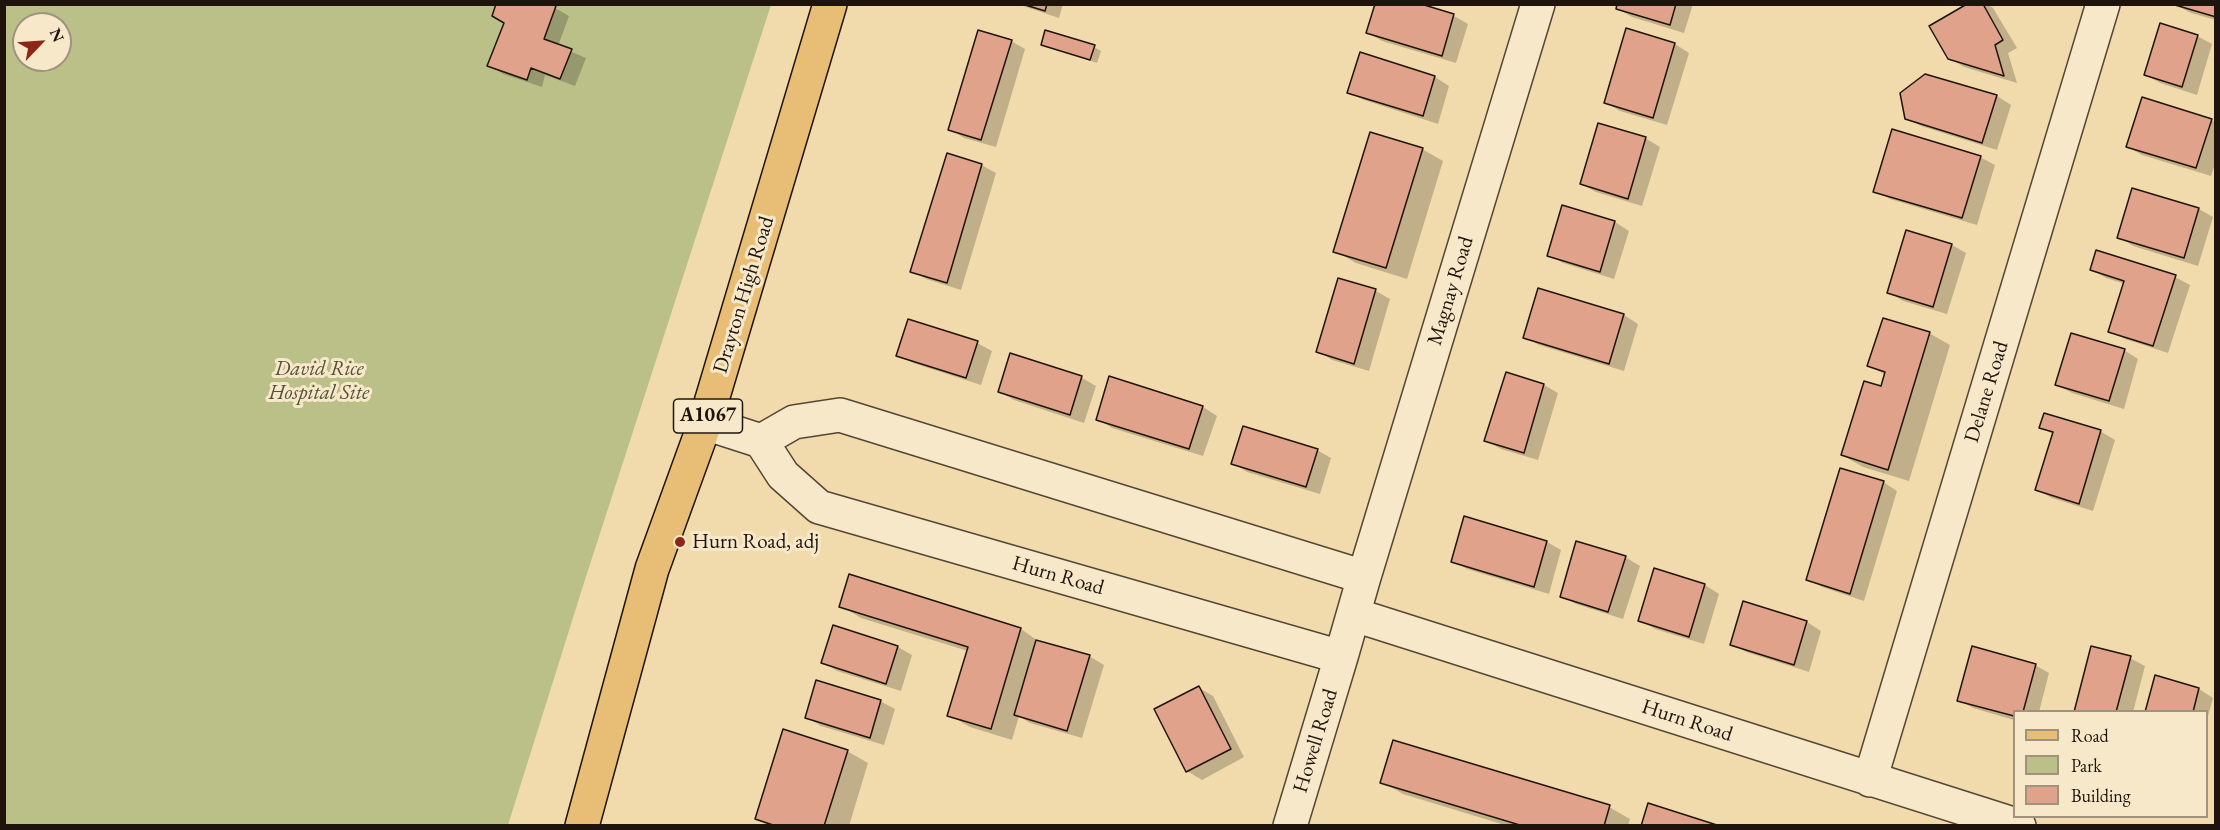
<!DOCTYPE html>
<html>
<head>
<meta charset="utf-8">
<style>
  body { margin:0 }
  #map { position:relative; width:2220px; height:830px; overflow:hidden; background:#f1dbac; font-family:"EB Garamond",serif }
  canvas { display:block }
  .frame { position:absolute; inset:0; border:6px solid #1f140c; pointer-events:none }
  .legend { position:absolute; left:2013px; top:710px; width:195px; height:108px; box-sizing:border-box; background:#f6e8c9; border:2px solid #a0937d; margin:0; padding:8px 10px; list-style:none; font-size:18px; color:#1f140c }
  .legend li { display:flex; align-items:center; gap:12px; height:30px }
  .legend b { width:30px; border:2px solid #a0937d }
  .north { position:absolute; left:12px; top:12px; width:60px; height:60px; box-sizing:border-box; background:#f6e8c9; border:2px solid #a0937d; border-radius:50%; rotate:65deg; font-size:16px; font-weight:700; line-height:24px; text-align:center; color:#1f140c }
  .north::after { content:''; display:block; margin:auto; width:21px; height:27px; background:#8f2418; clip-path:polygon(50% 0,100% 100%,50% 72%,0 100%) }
</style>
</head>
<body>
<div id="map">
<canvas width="2220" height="830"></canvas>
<div class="frame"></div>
<ul class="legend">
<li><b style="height:8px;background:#e8be76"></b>Road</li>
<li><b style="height:16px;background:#bbc089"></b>Park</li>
<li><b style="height:16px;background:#e1a28c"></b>Building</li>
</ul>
<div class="north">N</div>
</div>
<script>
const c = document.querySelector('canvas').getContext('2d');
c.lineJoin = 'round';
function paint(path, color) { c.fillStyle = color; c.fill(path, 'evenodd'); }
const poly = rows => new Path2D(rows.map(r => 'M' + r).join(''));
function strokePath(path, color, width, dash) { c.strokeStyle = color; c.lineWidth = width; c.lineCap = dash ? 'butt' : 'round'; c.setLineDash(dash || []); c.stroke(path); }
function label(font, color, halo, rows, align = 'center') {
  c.font = font + ' "EB Garamond",serif'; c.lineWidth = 6; c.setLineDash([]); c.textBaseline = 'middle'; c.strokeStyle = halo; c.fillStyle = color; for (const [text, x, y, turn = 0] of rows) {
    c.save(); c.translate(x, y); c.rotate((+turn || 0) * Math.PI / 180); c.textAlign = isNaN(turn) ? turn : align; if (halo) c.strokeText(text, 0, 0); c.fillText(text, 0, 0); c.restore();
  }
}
const green = poly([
  [5,5,771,5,583,586,508,825,5,826],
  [24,24,60,24,60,60,24,60]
]);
const shadow = poly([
  [1017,4,1063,4,1059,18],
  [1415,4,1454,16,1468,24,1456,63,1382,41,1368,33],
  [1619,4,1693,4,1684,33,1632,17,1618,9],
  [1970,4,1987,4,1993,8,2017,48,2008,53,2017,83,1964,67,1949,58],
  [2216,4,2216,20,2191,13,2176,5],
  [555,8,569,16,558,46,586,58,575,86,545,75,542,87,503,74,489,65],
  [2197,36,2212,44,2197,95,2160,83,2146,75],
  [1011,41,1025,49,996,147,964,138,950,129],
  [1043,44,1094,47,1101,51,1097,63],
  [1675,44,1689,53,1667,125,1620,111,1606,103],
  [1361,54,1435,77,1449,86,1438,124,1364,100,1349,92],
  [1997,96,2011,105,1997,150,1921,126,1906,118],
  [2211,120,2216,123,2216,161,2211,176,2142,155,2128,147],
  [1645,138,1660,147,1642,206,1596,192,1581,184],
  [1422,149,1443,161,1407,279,1356,263,1335,251],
  [1980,157,1995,165,1977,225,1890,199,1875,191],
  [981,165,996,173,961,290,926,279,912,271],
  [2133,190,2199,209,2213,217,2198,266,2133,246,2119,237],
  [1563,207,1615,222,1629,231,1614,279,1563,263,1549,255],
  [1952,245,1966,253,1947,314,1903,301,1889,293],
  [2092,270,2175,277,2190,285,2168,353,2125,339,2110,331,2125,284,2106,278],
  [1339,280,1376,291,1390,299,1369,371,1332,360,1318,351],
  [1539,290,1624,315,1638,324,1624,371,1539,345,1525,337],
  [1929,333,1950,345,1909,481,1863,467,1842,455,1882,388,1886,375,1869,366],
  [977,343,992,351,981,385,913,363,898,355],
  [2124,350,2138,359,2124,409,2072,393,2057,385],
  [1011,355,1082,378,1096,386,1084,423,1014,400,1000,392],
  [1544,385,1558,393,1538,460,1501,449,1486,441],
  [1203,407,1217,416,1203,456,1112,428,1098,419],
  [2041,427,2100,431,2115,440,2093,511,2052,498,2037,490,2054,435],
  [1317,450,1331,458,1320,494,1247,472,1233,463],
  [1883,482,1897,491,1864,601,1822,587,1808,579],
  [1547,542,1561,550,1549,594,1467,569,1453,561],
  [1625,557,1640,566,1623,619,1576,604,1561,596],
  [1655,570,1705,585,1719,594,1704,644,1655,629,1640,620],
  [1744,603,1807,622,1821,631,1809,672,1746,652,1732,644],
  [841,606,1021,629,1041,643,1089,656,1104,665,1082,738,1030,723,1019,716,1012,740,970,727,949,715,968,651,861,618],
  [834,626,898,647,912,655,901,691,837,671,823,662],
  [2130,658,2145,666,2133,712,2075,712],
  [2035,665,2049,673,2039,712,2014,712,2014,720,1973,708,1959,700],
  [2156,677,2199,689,2213,698,2206,723,2206,712,2146,712],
  [1199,688,1213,696,1244,757,1202,780,1187,771],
  [880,701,895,709,884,745,821,726,806,717],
  [847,751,868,763,849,826,769,826,757,819],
  [1382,782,1609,807,1630,819,1628,826,1508,826,1403,794]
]);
const building = poly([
  [496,4,551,4,556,6,544,39,572,49,560,79,531,68,527,80,487,66,504,23,492,16,496,4],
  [1022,4,1047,4,1045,11,1022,4],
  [1375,4,1421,4,1454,14,1442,56,1366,33,1375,4],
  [1617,4,1676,4,1670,25,1616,9,1617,4],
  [1967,4,1983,4,2003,40,1995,45,2004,76,1948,59,1929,26,1967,4],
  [2175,4,2216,4,2216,17,2175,5,2175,4],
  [2160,23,2198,35,2182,87,2144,75,2160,23],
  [1626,28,1675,43,1653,118,1604,103,1626,28],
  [978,30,1012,40,981,140,948,130,978,30],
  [1045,30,1095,45,1090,60,1041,45,1045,30],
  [1360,52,1435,76,1423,116,1347,93,1360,52],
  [1925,74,1997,95,1982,143,1905,119,1900,93,1925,74],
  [2142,97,2212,119,2196,168,2126,147,2142,97],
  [1598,123,1646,137,1628,199,1580,184,1598,123],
  [1892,129,1981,156,1962,218,1873,192,1892,129],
  [1370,132,1423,148,1386,268,1333,252,1370,132],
  [947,153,982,164,947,283,910,272,947,153],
  [2132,188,2199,208,2184,258,2117,238,2132,188],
  [1562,205,1615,221,1600,272,1547,256,1562,205],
  [1906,230,1952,244,1933,307,1887,293,1906,230],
  [2096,250,2176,275,2153,346,2108,332,2124,281,2090,270,2096,250],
  [1338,278,1376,289,1354,364,1316,352,1338,278],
  [1538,288,1624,314,1609,364,1523,338,1538,288],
  [1883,318,1930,332,1888,470,1841,455,1864,381,1881,386,1885,372,1867,366,1883,318],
  [908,319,978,341,966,378,896,356,908,319],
  [2071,333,2125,349,2109,401,2055,385,2071,333],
  [1010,353,1082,376,1070,415,998,392,1010,353],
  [1506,372,1544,384,1524,453,1484,441,1506,372],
  [1109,376,1203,406,1189,449,1096,420,1109,376],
  [2044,413,2101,430,2079,504,2035,490,2053,432,2039,428,2044,413],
  [1243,426,1318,449,1306,487,1231,464,1243,426],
  [1840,468,1884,481,1850,594,1806,580,1840,468],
  [1464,516,1547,541,1534,587,1451,562,1464,516],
  [1576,541,1626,556,1608,612,1560,597,1576,541],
  [1654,568,1705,584,1689,637,1638,621,1654,568],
  [849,574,1021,628,991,729,947,716,968,647,839,607,849,574],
  [1743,601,1807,621,1794,665,1730,645,1743,601],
  [833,625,898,646,886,684,821,663,833,625],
  [1036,640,1090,655,1067,731,1014,715,1036,640],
  [1972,646,2036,664,2023,712,2014,712,2014,716,1957,701,1972,646],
  [2091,646,2131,656,2116,712,2074,712,2091,646],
  [2155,675,2199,688,2193,712,2145,712,2155,675],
  [816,680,881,700,870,738,805,718,816,680],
  [1199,686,1231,749,1186,772,1154,709,1199,686],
  [783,729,848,750,824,826,776,826,755,819,783,729],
  [1393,740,1610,805,1604,826,1523,826,1380,783,1393,740],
  [1648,803,1720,826,1641,826,1648,803]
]);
const street = poly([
  [705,423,761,441,783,475,819,507,1341,657,1364,577,840,415,794,422,761,441],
  [1364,577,1538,4],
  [1355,615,2019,826],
  [1870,780,2103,4],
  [1290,826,1341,657]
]);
const primary = poly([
  [582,826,652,569,705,423,830,4]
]);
const markers = [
  [680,542,6,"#8f2418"]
];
const shields = [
  [708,416,69]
];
const shieldNames = [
  ["A1067",708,416]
];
const streetNames = [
  ["Magnay Road",1451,291,-73],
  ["Drayton High Road",744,295,-73],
  ["Delane Road",1987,392,-73],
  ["Hurn Road",1058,576,16],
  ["Hurn Road",1687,721,18],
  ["Howell Road",1316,741,-73]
];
const parkNames = [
  ["David Rice",319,369],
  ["Hospital Site",319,393]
];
const poiNames = [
  ["Hurn Road, adj",692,542]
];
paint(green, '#bbc089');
paint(shadow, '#0003');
paint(building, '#e1a28c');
strokePath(building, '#1f140c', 1.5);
strokePath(street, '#544634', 36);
strokePath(primary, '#1f140c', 36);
strokePath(street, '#f6e8c9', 33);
strokePath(primary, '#e8be76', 33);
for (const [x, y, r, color] of markers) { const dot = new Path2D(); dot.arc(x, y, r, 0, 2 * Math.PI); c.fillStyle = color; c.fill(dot); strokePath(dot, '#f6e8c9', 2); }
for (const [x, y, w] of shields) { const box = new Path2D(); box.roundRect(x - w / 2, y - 17, w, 34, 4.5); c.fillStyle = '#f6e8c9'; c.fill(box); strokePath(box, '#1f140c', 1.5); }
label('bold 20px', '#1f140c', null, shieldNames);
label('21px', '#1f140c', '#f6e8c9', streetNames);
label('italic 21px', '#565038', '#f6e8c9', parkNames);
label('21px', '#1f140c', '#f6e8c9', poiNames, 'left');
</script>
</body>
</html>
